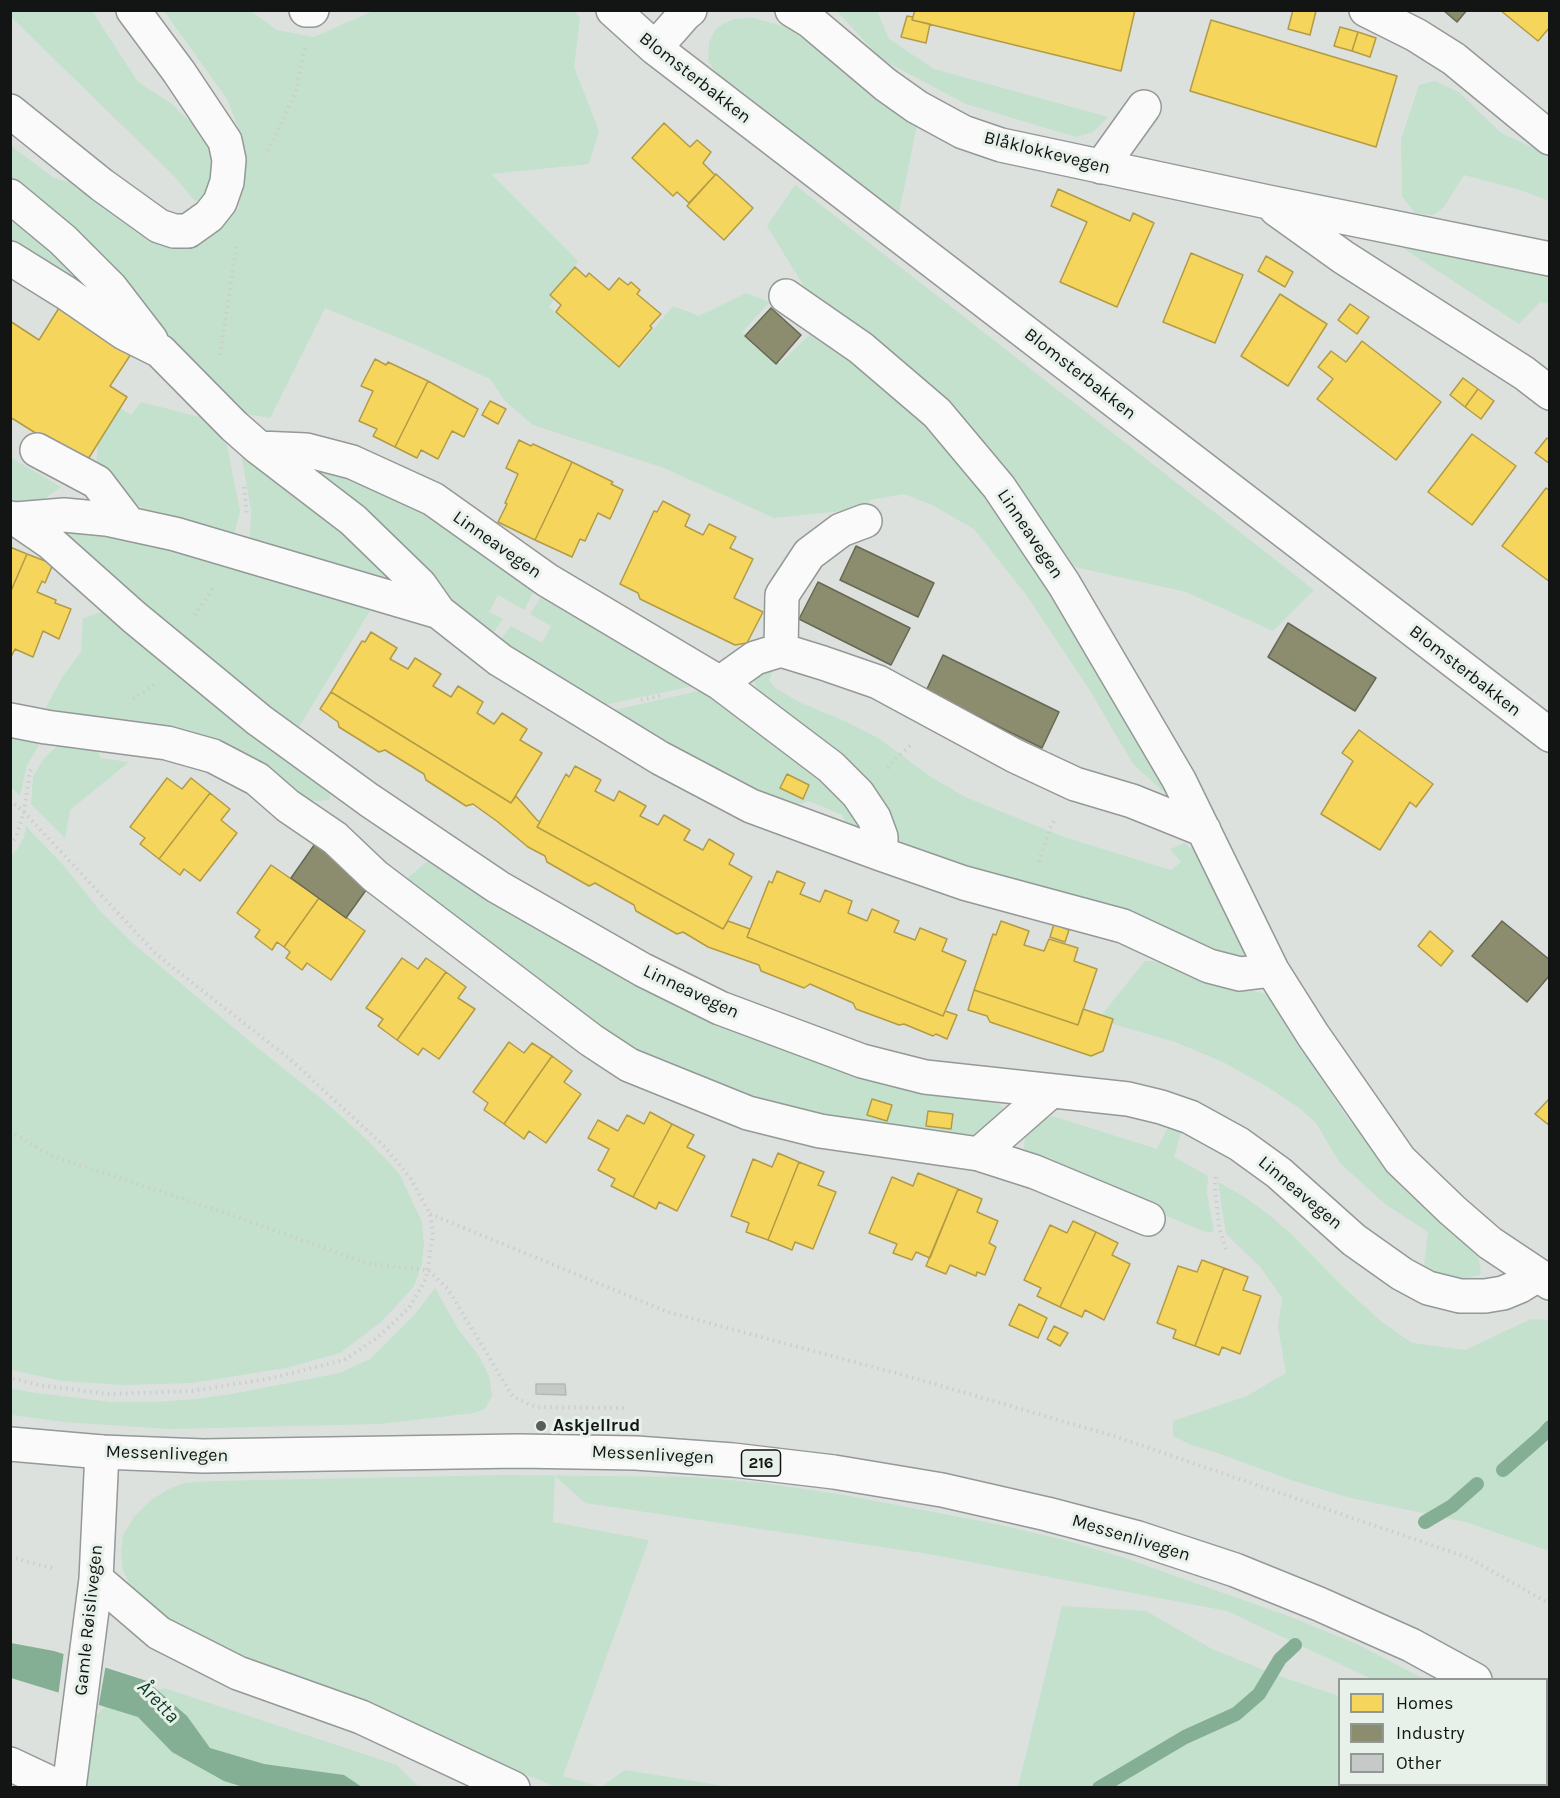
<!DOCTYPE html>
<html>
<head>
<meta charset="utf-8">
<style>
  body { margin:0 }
  #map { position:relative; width:1560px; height:1798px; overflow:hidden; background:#dce1de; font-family:Karla,sans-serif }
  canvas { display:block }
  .frame { position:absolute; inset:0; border:12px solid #121513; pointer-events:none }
  .legend { position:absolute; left:1338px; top:1678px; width:210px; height:108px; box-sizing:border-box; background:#e7f1ea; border:2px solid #929994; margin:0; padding:8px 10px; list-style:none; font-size:18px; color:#121513 }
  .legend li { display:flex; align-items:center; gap:12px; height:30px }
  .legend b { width:30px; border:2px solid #929994 }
</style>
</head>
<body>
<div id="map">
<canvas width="1560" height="1798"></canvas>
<div class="frame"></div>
<ul class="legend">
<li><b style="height:16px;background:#f6d55c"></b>Homes</li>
<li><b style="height:16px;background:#8c8c6e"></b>Industry</li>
<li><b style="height:16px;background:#c6c9c7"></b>Other</li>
</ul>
</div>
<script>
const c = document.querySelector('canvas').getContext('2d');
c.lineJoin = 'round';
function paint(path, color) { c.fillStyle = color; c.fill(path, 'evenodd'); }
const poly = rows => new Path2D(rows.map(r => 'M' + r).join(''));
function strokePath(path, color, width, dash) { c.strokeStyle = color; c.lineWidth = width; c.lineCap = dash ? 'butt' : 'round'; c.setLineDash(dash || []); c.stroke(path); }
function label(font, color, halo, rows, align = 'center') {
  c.font = font + ' Karla,sans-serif'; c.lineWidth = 6; c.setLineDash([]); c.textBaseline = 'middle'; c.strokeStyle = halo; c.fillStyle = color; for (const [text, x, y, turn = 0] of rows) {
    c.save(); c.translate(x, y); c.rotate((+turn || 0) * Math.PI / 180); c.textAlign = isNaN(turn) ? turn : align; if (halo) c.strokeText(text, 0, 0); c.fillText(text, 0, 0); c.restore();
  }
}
const green = poly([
  [10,11,92,11,138,82,172,104,179,112,213,141,223,171,210,196,195,201,173,175,11,17],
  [164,11,251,11,277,30,314,37,373,11,574,11,580,18,574,67,599,131,589,164,491,174,578,261,549,307,621,368,673,306,699,316,746,293,770,302,742,332,780,363,816,329,927,417,1033,549,1177,798,1167,795,1133,764,1089,689,1027,596,974,529,932,505,904,494,870,500,862,509,774,518,664,468,533,425,505,401,490,379,418,346,325,308,270,418,235,412,68,229,11,178,11,146,54,178,77,184,132,227,149,237,181,245,212,235,238,209,246,171,243,140,227,99],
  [837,11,877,11,889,39,934,69,1108,117,1093,132,1076,137,966,104,881,59],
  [753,18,787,27,917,125,899,213,837,168,745,94,716,74,708,60,709,43,716,28,733,19],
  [1435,81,1460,93,1501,133,1549,155,1549,201,1520,190,1464,175,1444,207,1433,215,1415,213,1402,196,1401,139,1419,85],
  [795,185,1314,590,1273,631,1186,592,1075,567,1018,487,898,360,805,288,767,226],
  [10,204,110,303,11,244],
  [1395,243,1549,274,1549,304,1540,302,1519,324],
  [141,402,215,421,225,436,240,511,234,535,145,511,96,467,98,444,120,408,131,415],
  [239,442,397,570,391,583,254,546,250,538,251,511],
  [10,457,61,487,38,503,11,503],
  [319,466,362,475,538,583,524,610,498,595,489,612,503,619,491,636,458,612,314,471],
  [66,522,376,601,294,735,62,538,61,528],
  [547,588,703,684,599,706,499,642,511,626,542,643,551,626,530,614],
  [101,612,148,644,331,792,329,800,319,801,306,800,42,715,63,676,81,652,83,618],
  [783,662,773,671,769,680,775,688,799,702,847,722,878,738,931,777,965,797,1064,837,1171,870,1181,862,1170,849,1185,843,1202,857,1250,958,1205,952,896,846,881,797,865,782,775,712,759,692,753,679,764,665],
  [707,689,822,776,861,822,856,826,847,825,842,815,809,801,791,807,693,760,610,711],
  [10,727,45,735,27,765,20,796,11,787],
  [64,740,96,741,100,758,129,762,70,810,65,838,31,804,33,777,44,758],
  [26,826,65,867,100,911,135,945,259,1049,323,1100,367,1140,399,1173,422,1222,424,1243,422,1264,414,1286,398,1304,381,1322,340,1353,286,1368,191,1383,123,1385,63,1381,11,1370,10,857,17,850,24,837],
  [433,856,572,941,994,1099,1003,1108,999,1123,971,1140,918,1133,738,1100,628,1053,404,881],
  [1145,961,1154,961,1211,980,1269,995,1345,1115,1389,1168,1478,1253,1481,1274,1462,1280,1442,1276,1424,1265,1428,1232,1385,1204,1340,1163,1316,1123,1298,1107,1269,1088,1223,1062,1175,1042,1113,1024,1100,1017],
  [1052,1116,1157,1149,1169,1125,1181,1133,1174,1157,1208,1176,1207,1194,1214,1231,1208,1233,1031,1160,1024,1148,1025,1136,1038,1122],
  [1218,1182,1243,1196,1267,1213,1290,1233,1342,1286,1382,1322,1412,1343,1465,1350,1531,1319,1549,1320,1549,1551,1466,1522,1351,1498,1294,1481,1215,1452,1191,1445,1173,1436,1173,1421,1247,1396,1286,1373,1278,1327,1282,1298,1261,1268,1226,1234],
  [435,1288,458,1329,479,1356,489,1376,492,1396,485,1409,474,1413,380,1424,170,1429,64,1422,11,1415,11,1388,29,1392,111,1402,156,1402,196,1399,232,1394,340,1373,370,1359,415,1314],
  [503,1475,693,1477,764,1483,844,1495,996,1524,1064,1540,1119,1556,1291,1617,1359,1645,1424,1679,1372,1679,1227,1611,929,1554,585,1503,555,1476,553,1522,649,1540,563,1776,601,1787,625,1770,730,1787,556,1787,448,1742,187,1641,132,1589,123,1570,121,1552,123,1535,134,1517,150,1501,167,1490,184,1483,215,1481],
  [1062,1606,1146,1611,1212,1649,1276,1675,1339,1696,1340,1784,1546,1784,1547,1748,1549,1750,1549,1787,1018,1787],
  [164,1688,397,1765,419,1787,83,1788,90,1721,108,1704]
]);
const water = poly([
  [11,1643,54,1651,147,1681,187,1716,210,1748,264,1764,344,1775,362,1787,243,1787,224,1781,172,1752,138,1717,11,1678]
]);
const pier = poly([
  [64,1651,106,1664,98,1709,58,1697]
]);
const homes = poly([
  [915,10,1135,10,1121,71,912,20,915,10],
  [1293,10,1316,11,1310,35,1288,29,1293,10],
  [1500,10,1550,10,1550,27,1538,41,1500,10],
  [907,16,913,17,912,20,930,24,926,43,901,37,907,16],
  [1211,20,1397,76,1376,147,1190,91,1211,20],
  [1340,27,1358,32,1352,51,1334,46,1340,27],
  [1358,32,1376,38,1370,57,1352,51,1358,32],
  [664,123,690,147,697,140,711,152,703,163,715,175,689,203,677,192,673,196,632,158,664,123],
  [716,174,753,208,724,240,687,206,716,174],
  [1058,189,1130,221,1133,213,1154,223,1117,307,1060,282,1087,222,1051,206,1058,189],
  [1191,253,1243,275,1215,343,1163,322,1191,253],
  [1266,256,1293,272,1285,287,1258,271,1266,256],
  [575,267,586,277,589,273,609,290,619,278,628,285,631,282,640,290,637,294,661,314,650,326,652,328,619,367,556,312,561,305,550,295,575,267],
  [1280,294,1327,324,1288,386,1241,356,1280,294],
  [1350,304,1369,317,1357,334,1338,320,1350,304],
  [59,308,131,354,110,386,127,397,85,464,10,417,10,321,39,340,59,308],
  [1362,341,1441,402,1396,460,1317,399,1333,379,1318,367,1331,351,1346,362,1362,341],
  [375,359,386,365,388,362,428,381,395,447,373,436,377,429,359,421,373,391,361,386,375,359],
  [1463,378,1478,389,1465,407,1450,395,1463,378],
  [428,381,478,409,464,437,452,431,438,459,421,450,417,458,395,447,428,381],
  [1478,389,1494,401,1481,419,1465,407,1478,389],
  [490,401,506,409,498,424,482,415,490,401],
  [1472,434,1516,466,1472,525,1428,492,1472,434],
  [1547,438,1550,440,1550,464,1535,453,1547,438],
  [519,440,531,446,533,444,572,462,535,540,498,522,507,504,505,503,518,474,506,468,519,440],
  [572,462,613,482,611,484,623,490,610,519,598,513,585,541,580,539,572,557,535,540,572,462],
  [1546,488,1550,491,1550,582,1502,546,1546,488],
  [663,501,690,515,685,526,703,535,709,524,736,537,730,548,753,559,734,598,763,612,747,643,735,645,640,599,638,593,620,584,654,511,657,512,663,501],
  [10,547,27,554,10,593,10,547],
  [27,554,53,564,45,583,42,581,37,592,56,600,55,603,71,609,59,639,43,631,33,657,15,649,11,657,10,593,27,554],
  [371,632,397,648,390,659,408,669,415,658,441,674,433,686,451,697,458,686,483,702,477,713,494,724,502,713,527,729,520,740,542,753,511,803,331,692,362,641,365,642,371,632],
  [331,692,511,803,516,796,537,820,540,822,537,827,723,929,728,921,750,929,747,937,943,1016,945,1011,957,1015,947,1039,936,1034,933,1036,904,1024,899,1025,856,1009,853,1003,810,984,804,988,761,971,759,965,708,947,683,932,677,934,636,911,634,905,595,883,589,886,547,862,545,856,528,847,498,822,473,804,466,806,426,780,424,774,385,750,379,752,339,727,338,722,320,709,331,692],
  [1359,730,1433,784,1416,807,1410,802,1380,850,1321,814,1353,761,1342,753,1359,730],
  [575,766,601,780,595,791,614,801,619,791,646,806,640,816,658,825,664,815,690,830,684,840,703,850,709,839,734,854,729,864,752,877,723,929,537,827,566,774,569,777,575,766],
  [787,774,809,785,803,799,780,788,787,774],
  [167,778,182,789,191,778,210,793,159,859,140,844,145,838,130,827,167,778],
  [210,793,230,809,221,820,237,833,200,881,184,869,180,875,159,859,210,793],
  [271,865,319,898,284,947,277,942,272,950,255,937,260,930,237,913,271,865],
  [777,871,805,883,800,894,820,902,825,890,852,901,848,913,867,921,872,909,899,921,894,932,915,940,920,928,947,939,942,951,966,961,943,1016,747,937,769,881,772,883,777,871],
  [319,898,365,931,331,980,307,963,302,970,286,958,290,952,284,947,319,898],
  [1001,921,1029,931,1024,945,1044,951,1049,939,1078,948,1074,961,1097,969,1078,1025,974,990,993,934,996,935,1001,921],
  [1054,924,1069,930,1065,942,1050,937,1054,924],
  [1430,931,1453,951,1441,966,1418,946,1430,931],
  [402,958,418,969,426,958,446,972,397,1040,378,1026,383,1019,366,1008,402,958],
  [446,972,466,987,458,998,475,1009,439,1059,423,1048,418,1055,397,1040,446,972],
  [974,990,1078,1025,1083,1009,1113,1019,1103,1051,1091,1056,990,1022,987,1016,968,1010,974,990],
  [509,1042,524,1053,532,1043,552,1056,504,1124,484,1110,488,1103,473,1092,509,1042],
  [552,1056,572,1071,564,1082,581,1094,546,1143,529,1131,524,1139,504,1124,552,1056],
  [1550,1098,1550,1126,1535,1114,1550,1098],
  [872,1099,892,1105,887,1121,867,1115,872,1099],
  [928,1111,953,1114,951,1129,926,1126,928,1111],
  [650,1112,672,1124,633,1197,611,1186,615,1179,598,1170,609,1149,588,1138,598,1120,618,1131,627,1115,644,1124,650,1112],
  [672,1124,694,1135,687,1147,705,1156,677,1211,659,1202,656,1209,633,1197,672,1124],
  [778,1153,799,1162,768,1240,746,1232,749,1223,731,1216,753,1159,772,1167,778,1153],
  [799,1162,824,1172,818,1185,836,1192,813,1249,795,1242,792,1250,768,1240,799,1162],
  [918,1173,958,1189,930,1258,916,1252,912,1260,893,1253,897,1244,869,1233,892,1177,913,1186,918,1173],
  [958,1189,982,1199,977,1212,998,1221,989,1243,996,1247,985,1275,977,1272,976,1276,950,1265,946,1274,926,1266,958,1189],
  [1073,1221,1096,1232,1060,1307,1037,1296,1041,1288,1024,1280,1050,1225,1067,1233,1073,1221],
  [1096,1232,1118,1243,1112,1255,1130,1264,1104,1320,1085,1310,1082,1317,1060,1307,1096,1232],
  [1202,1260,1224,1268,1195,1346,1173,1338,1176,1330,1157,1323,1178,1266,1197,1272,1202,1260],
  [1224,1268,1248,1277,1243,1290,1261,1296,1240,1354,1222,1347,1219,1355,1195,1346,1224,1268],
  [1019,1304,1047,1318,1038,1338,1009,1325,1019,1304],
  [1054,1326,1068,1333,1060,1346,1047,1339,1054,1326]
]);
const industry = poly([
  [1443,10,1467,10,1457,22,1443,10],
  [771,308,801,335,776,364,745,336,771,308],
  [856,546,934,583,918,617,840,580,856,546],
  [818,582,910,628,891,665,799,619,818,582],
  [1288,623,1376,678,1355,711,1268,657,1288,623],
  [943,655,1059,712,1042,748,926,691,943,655],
  [317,841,369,886,346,918,291,878,317,841],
  [1502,921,1550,960,1550,975,1527,1002,1472,956,1502,921]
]);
const stream = poly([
  [1503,1470,1543,1435,1550,1427],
  [1425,1522,1452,1506,1477,1484],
  [1099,1788,1185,1737,1236,1714,1259,1694,1280,1659,1295,1645]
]);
const building = poly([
  [536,1384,565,1384,566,1395,536,1394,536,1384]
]);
const path = poly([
  [268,151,295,94,305,48],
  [220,355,237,244],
  [244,487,247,515],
  [195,615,214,587],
  [133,699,154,685],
  [641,700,663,695],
  [888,768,894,760,912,744],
  [10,800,24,812,157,955,291,1060,385,1147,411,1179,430,1214,433,1235,426,1279,409,1308,377,1338,344,1360,272,1378,192,1391,107,1394,39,1385,10,1378],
  [10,845,16,837,24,812,30,771,33,766],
  [1039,862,1050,828,1055,819],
  [10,1131,52,1156,220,1211,369,1264,428,1270,448,1289,513,1397,536,1407,626,1408],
  [1216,1177,1215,1184,1219,1227,1227,1253],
  [430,1214,668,1312,914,1378,1117,1437,1469,1558,1550,1604],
  [10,1557,56,1569]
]);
const minor = poly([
  [306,10,312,10],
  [613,10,655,48,1550,735],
  [792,10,810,21,886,85,917,107,963,132,1001,145,1268,202,1550,259],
  [1366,10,1416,35,1454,59,1550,138],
  [655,48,685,14,690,10],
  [10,111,102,185,159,226,174,231,188,231,209,216,220,202,227,182,229,160,225,141,179,72,133,10],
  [1101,167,1144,107],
  [10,196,63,240,111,288,151,340],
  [1276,209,1343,257,1524,373,1550,393],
  [10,258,66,293,124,333,160,351,234,426,259,448,353,520,420,585,439,612],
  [786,296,861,348,937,413,999,487,1064,584,1179,780,1272,970,1313,1035,1400,1160,1452,1210,1490,1243,1550,1283],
  [259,448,306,450,352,462,433,499,547,580,720,683,831,767,858,794,874,818,881,837,881,854],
  [37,450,97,482,129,524],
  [10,518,16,519,51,543,134,617,259,720,369,800,498,887,643,970,720,1008,862,1061,925,1077,1128,1099,1161,1107,1190,1117,1239,1144,1279,1173,1354,1240,1402,1274,1428,1288,1460,1296,1485,1296,1503,1293,1520,1286,1538,1275],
  [16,519,64,515,106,519,175,534,439,612,500,660,660,758,751,806,881,854,964,883,1123,926,1209,966,1240,974,1272,970],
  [781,650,782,595,809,554,841,530,865,521],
  [720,683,755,658,781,650,823,663,878,682,1015,756,1075,784,1132,801,1204,830],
  [10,720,46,727,167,743,213,756,257,779,288,806,335,838,375,876,591,1040,629,1065,748,1113,820,1131,979,1154,1035,1172,1148,1219],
  [979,1154,1051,1091],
  [96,1579,159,1633,238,1673,361,1717,513,1788],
  [10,1764,61,1788],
  [69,1788,96,1579,102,1452]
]);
const major = poly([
  [10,1444,102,1452,203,1456,518,1451,636,1453,733,1460,834,1472,942,1490,1047,1514,1138,1538,1235,1570,1319,1604,1411,1645,1475,1680],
  [1546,1718,1550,1720]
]);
const markers = [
  [541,1426,6,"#595c5a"]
];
const shields = [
  [761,1463,39]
];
const shieldNames = [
  ["216",761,1463]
];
const streetNames = [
  ["Blomsterbakken",695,78,38],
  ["Blåklokkevegen",1047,153,14],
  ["Blomsterbakken",1080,374,38],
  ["Linneavegen",1030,534,56],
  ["Linneavegen",497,545,35],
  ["Blomsterbakken",1465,671,38],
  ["Linneavegen",691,992,25],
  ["Linneavegen",1300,1193,40],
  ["Messenlivegen",167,1454,2],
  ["Messenlivegen",653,1455,3],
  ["Messenlivegen",1131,1538,17],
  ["Gamle Røislivegen",89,1620,-84]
];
const poiNames = [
  ["Askjellrud",553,1426]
];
const waterNames = [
  ["Åretta",158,1702,46]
];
paint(green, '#c3e1cd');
paint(water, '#84af94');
paint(pier, '#dce1de');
paint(homes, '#f6d55c');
strokePath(homes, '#b29b46', 1.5);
paint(industry, '#8c8c6e');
strokePath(industry, '#676853', 1.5);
strokePath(stream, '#84af94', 14);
paint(building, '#c6c9c7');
strokePath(building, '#b5b9b6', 1.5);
strokePath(minor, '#949896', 36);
strokePath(major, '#949896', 36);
strokePath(path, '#cccdcc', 4, [1.5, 4.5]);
strokePath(minor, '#fafafa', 33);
strokePath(major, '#fafafa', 33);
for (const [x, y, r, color] of markers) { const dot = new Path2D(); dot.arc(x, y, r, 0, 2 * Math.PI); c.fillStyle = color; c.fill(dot); strokePath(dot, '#e7f1ea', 2); }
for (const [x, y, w] of shields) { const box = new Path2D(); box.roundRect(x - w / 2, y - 13, w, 26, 4.5); c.fillStyle = '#e7f1ea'; c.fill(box); strokePath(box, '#121513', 1.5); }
label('bold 16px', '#121513', null, shieldNames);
label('18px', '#121513', '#e7f1ea', streetNames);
label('bold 18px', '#121513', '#e7f1ea', poiNames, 'left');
label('italic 20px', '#083920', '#e7f1ea', waterNames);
</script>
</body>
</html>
